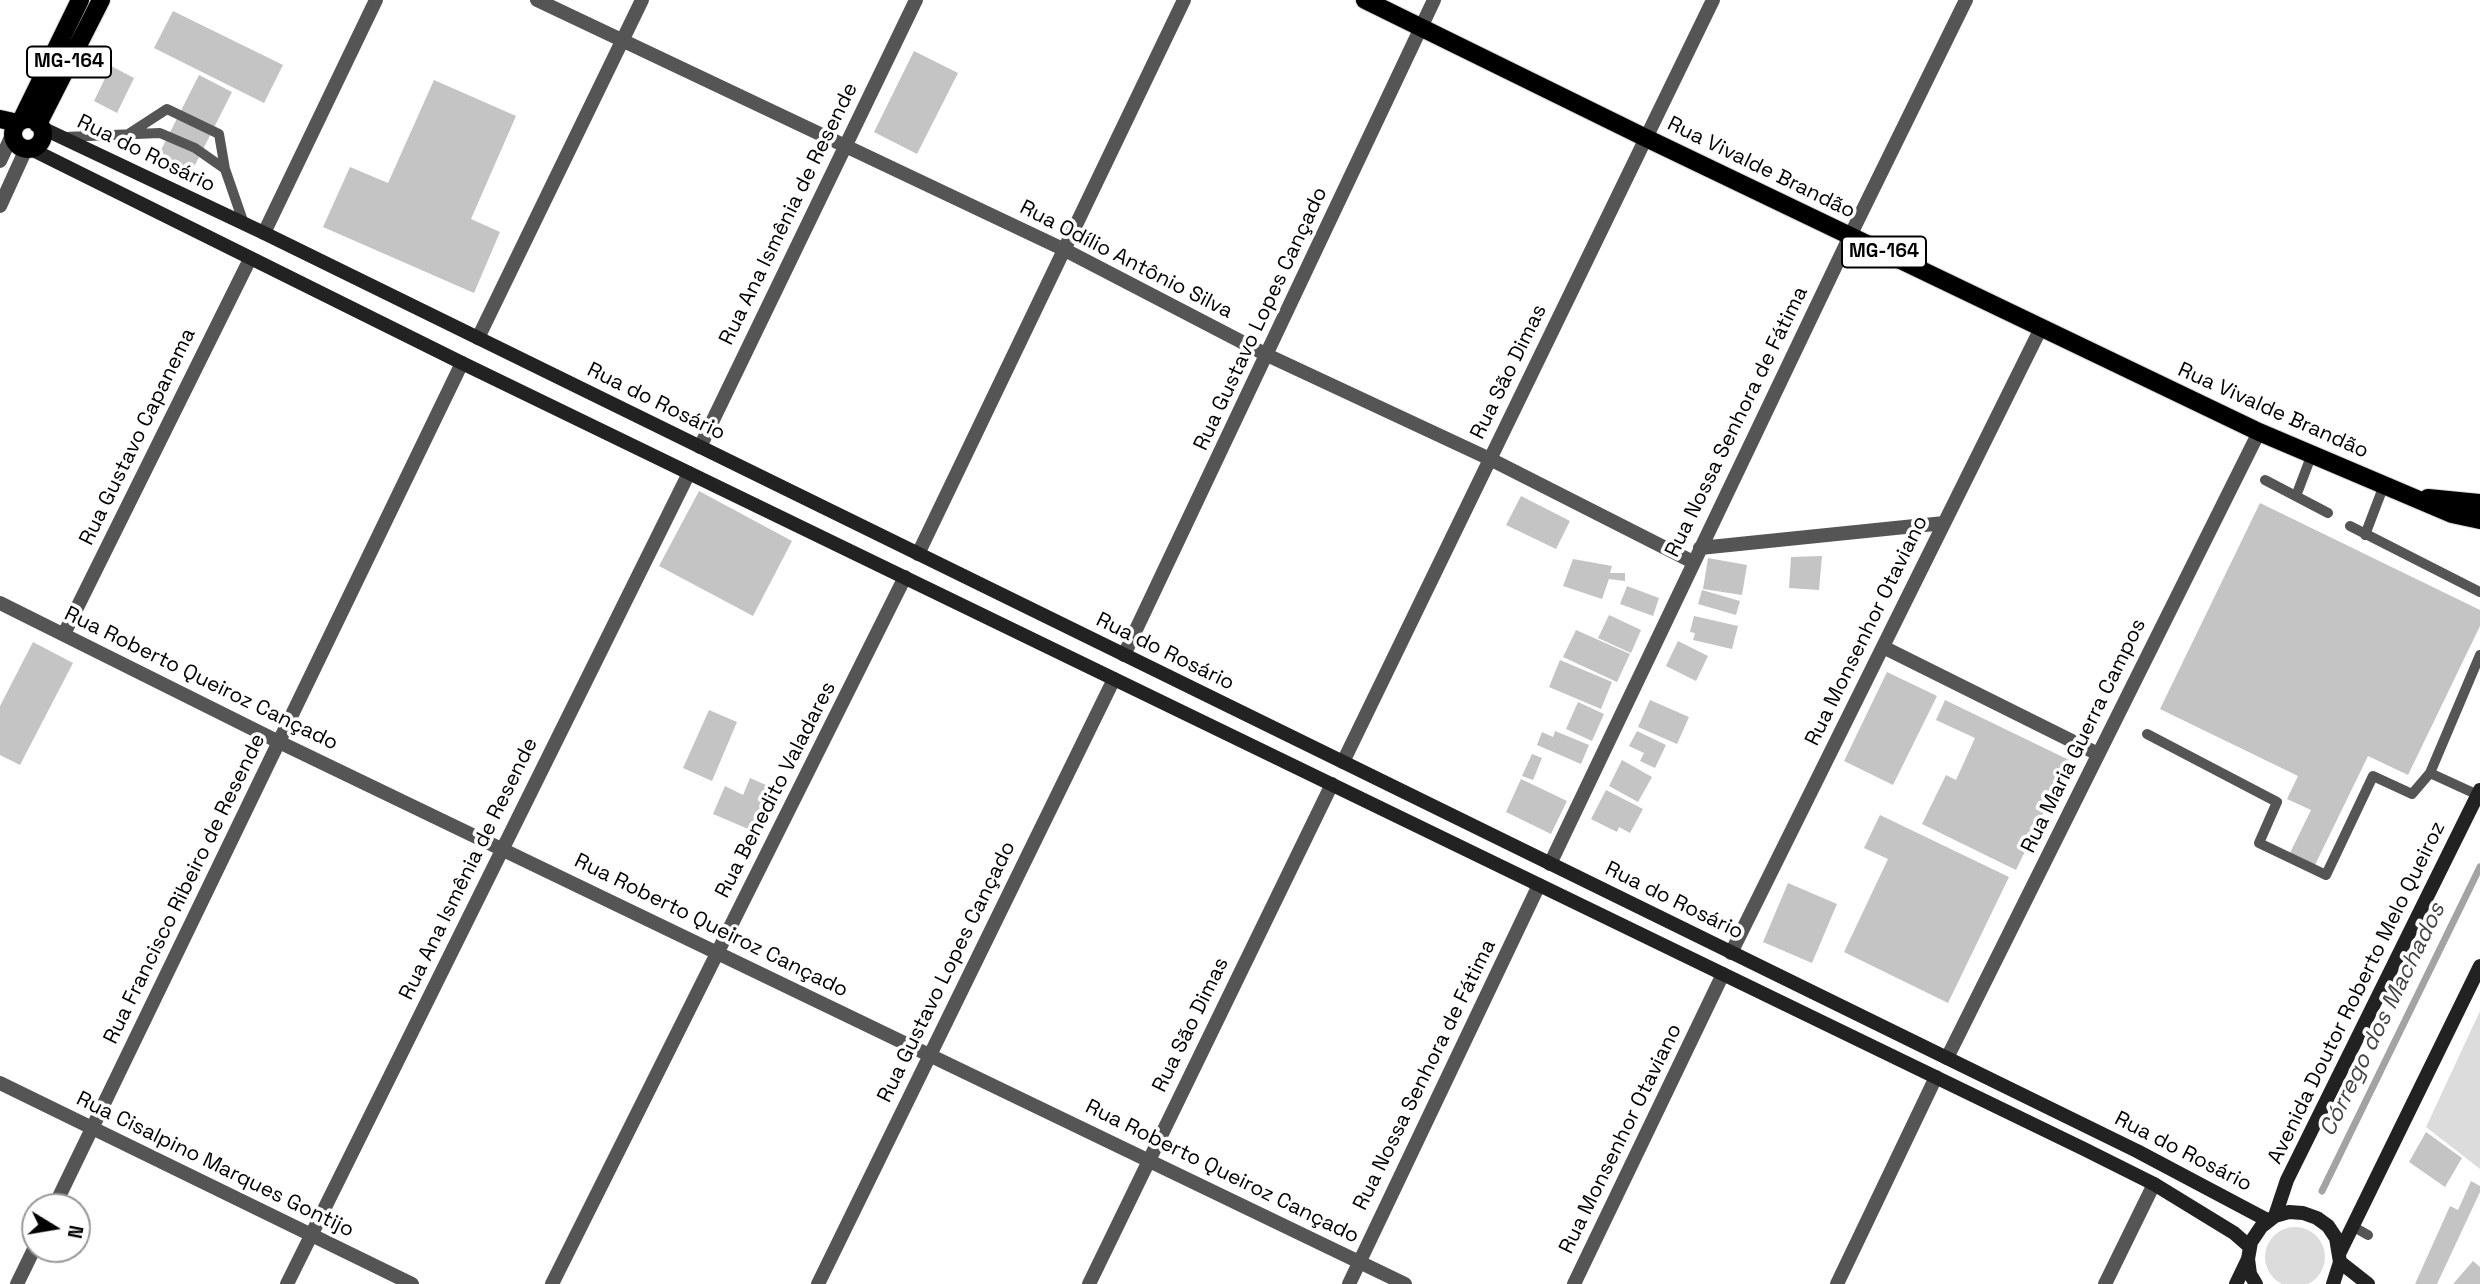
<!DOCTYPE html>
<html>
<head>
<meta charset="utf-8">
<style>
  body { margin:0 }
  #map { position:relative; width:2480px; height:1284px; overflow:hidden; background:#fff; font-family:"Space Grotesk",sans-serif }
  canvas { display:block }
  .north { position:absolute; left:21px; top:1193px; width:70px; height:70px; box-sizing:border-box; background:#fff; border:2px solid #999; border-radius:50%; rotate:101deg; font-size:19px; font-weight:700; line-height:28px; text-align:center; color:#000 }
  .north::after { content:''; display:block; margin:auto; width:24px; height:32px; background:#000; clip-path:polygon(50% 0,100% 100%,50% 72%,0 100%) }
</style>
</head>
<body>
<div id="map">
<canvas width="2480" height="1284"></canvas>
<div class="north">N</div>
</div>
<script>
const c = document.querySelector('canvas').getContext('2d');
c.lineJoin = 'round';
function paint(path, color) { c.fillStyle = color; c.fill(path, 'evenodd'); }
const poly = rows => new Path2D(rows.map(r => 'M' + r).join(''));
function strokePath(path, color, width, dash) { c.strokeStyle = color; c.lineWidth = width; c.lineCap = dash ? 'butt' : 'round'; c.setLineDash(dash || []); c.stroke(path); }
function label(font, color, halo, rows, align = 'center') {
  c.font = font + ' "Space Grotesk",sans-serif'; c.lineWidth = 7; c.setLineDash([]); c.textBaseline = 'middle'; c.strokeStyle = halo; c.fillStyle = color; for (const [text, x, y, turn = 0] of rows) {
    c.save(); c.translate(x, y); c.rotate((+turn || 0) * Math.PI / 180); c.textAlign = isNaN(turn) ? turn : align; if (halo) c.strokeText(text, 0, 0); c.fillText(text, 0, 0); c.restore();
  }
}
const green = poly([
  [2480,1011,2480,1169,2426,1127],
  '2265 1257a30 30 0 1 1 60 0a30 30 0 1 1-60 0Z'
]);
const stream = poly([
  [2322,1191,2480,867]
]);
const building = poly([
  [173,11,283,65,264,103,154,48],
  [914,51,958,73,917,154,874,132],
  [111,66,134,78,117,113,94,101],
  [199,75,232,92,192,171,159,154],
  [434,80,516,116,471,219,500,232,474,293,323,227,350,167,388,183],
  [699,491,792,541,753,616,659,566],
  [1521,496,1570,521,1556,549,1506,525],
  [2260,503,2480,610,2480,626,2408,775,2368,756,2315,865,2290,853,2311,810,2287,799,2298,776,2160,709],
  [1822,556,1819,590,1789,588,1791,557],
  [1708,558,1747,565,1742,595,1703,589],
  [1573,559,1612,566,1610,573,1625,573,1625,581,1609,579,1602,599,1563,586],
  [1627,586,1659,598,1653,616,1620,604],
  [1702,590,1740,601,1736,615,1698,604],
  [1609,615,1641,630,1631,653,1598,638],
  [1694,616,1738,626,1732,649,1693,640,1695,633,1690,632],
  [1576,630,1630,654,1617,682,1563,657],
  [1678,641,1708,656,1696,681,1666,666],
  [33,642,73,663,20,765,0,755,0,706],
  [1560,660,1612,682,1601,709,1549,687],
  [1887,672,1937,696,1893,785,1844,761],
  [1650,700,1689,717,1677,744,1638,727],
  [1945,700,2069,760,2016,870,1922,824,1946,775,1956,780,1975,738,1936,720],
  [1578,702,1604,714,1592,741,1566,729],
  [709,710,737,722,712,781,683,768],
  [1555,731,1589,745,1581,764,1537,745,1542,732,1553,737],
  [1637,731,1666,745,1655,768,1640,761,1644,753,1629,746],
  [1532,754,1542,758,1533,780,1522,776],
  [1622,760,1652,777,1638,802,1609,786],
  [750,778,775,789,768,805,765,804,753,831,713,814,725,786,743,795],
  [1521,779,1567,801,1551,834,1506,812],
  [1606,790,1643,809,1630,833,1619,827,1617,832,1591,819],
  [1880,815,2009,877,1948,1003,1844,952,1888,859,1864,848],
  [1788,883,1837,904,1812,963,1763,942],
  [2426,1132,2462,1158,2445,1187,2409,1162],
  [2471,1181,2480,1186,2480,1192,2437,1284,2415,1284,2450,1206,2458,1210],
  [2473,1261,2480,1267,2480,1284,2453,1284]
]);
const lane = poly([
  [127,135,167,109,219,134,225,169],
  [64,137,160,133,195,148,225,169,244,224],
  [2265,480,2328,513],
  [2296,496,2312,454],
  [2350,526,2480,592],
  [2365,535,2384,485],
  [2147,734,2277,802,2259,843,2326,875,2373,776,2412,794,2430,773,2478,795],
  [2430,773,2480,655],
  [2352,1226,2368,1235]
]);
const street = poly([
  [537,0,1065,250,1267,355,1490,459,1693,562],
  [0,161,13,133],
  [0,206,26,149],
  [264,233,376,0],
  [478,338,642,0],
  [700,447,916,0],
  [1700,548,1944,523],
  [918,554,1184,0],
  [0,603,279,742,1405,1284],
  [64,634,250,259],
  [1883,647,2098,754],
  [1124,655,1434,0],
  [1343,762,1713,0],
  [1550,864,1850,236,1966,0],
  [1731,953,2041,328],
  [1947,1058,2259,432],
  [0,1083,412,1284],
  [54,1207,462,363],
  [17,1284,35,1247],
  [287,1284,689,473],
  [552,1284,905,577],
  [818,1284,1114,679],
  [1089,1284,1332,784],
  [1349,1284,1539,885],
  [1574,1284,1723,974],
  [1837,1284,1936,1077],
  [2105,1284,2154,1184]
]);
const secondary = poly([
  [40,127,264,233,1947,1058,2137,1151,2269,1221],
  [31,149,462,363,2084,1149,2154,1184,2234,1233,2250,1247],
  [2275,1216,2287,1180,2480,790],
  [2340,1252,2480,966],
  [2340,1262,2368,1284],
  [2236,1284,2248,1259],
  [2256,1284,2250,1274,2248,1259,2251,1242,2261,1227,2275,1216,2289,1212,2303,1213,2317,1218,2328,1226,2336,1238,2340,1262,2333,1284]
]);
const primary = poly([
  [1365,0,1646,138,2259,432,2452,514,2480,520],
  [0,119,18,123],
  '13 134a15 15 0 1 1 30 0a15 15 0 1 1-30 0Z',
  [21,121,80,0],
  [38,124,101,0],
  [2428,498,2480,503]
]);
const shields = [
  [69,62,84],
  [1884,252,84]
];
const shieldNames = [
  ["MG-164",69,62],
  ["MG-164",1884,252]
];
const streetNames = [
  ["Rua do Rosário",146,154,26],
  ["Rua Vivalde Brandão",1761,168,26],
  ["Rua Ana Ismênia de Resende",789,214,-64],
  ["Rua Odílio Antônio Silva",1126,260,27],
  ["Rua Gustavo Lopes Cançado",1261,319,-65],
  ["Rua São Dimas",1509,372,-64],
  ["Rua do Rosário",656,402,26],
  ["Rua Vivalde Brandão",2273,411,24],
  ["Rua Nossa Senhora de Fátima",1737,422,-64],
  ["Rua Gustavo Capanema",138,437,-64],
  ["Rua Monsenhor Otaviano",1867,631,-64],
  ["Rua do Rosário",1165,652,26],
  ["Rua Roberto Queiroz Cançado",201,679,26],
  ["Rua Maria Guerra Campos",2084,736,-64],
  ["Rua Benedito Valadares",776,790,-63],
  ["Rua Ana Ismênia de Resende",469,869,-64],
  ["Rua Francisco Ribeiro de Resende",185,889,-64],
  ["Rua do Rosário",1674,901,26],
  ["Rua Roberto Queiroz Cançado",711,926,26],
  ["Rua Gustavo Lopes Cançado",947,972,-64],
  ["Avenida Doutor Roberto Melo Queiroz",2357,993,-64],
  ["Rua São Dimas",1191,1025,-64],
  ["Rua Nossa Senhora de Fátima",1425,1075,-64],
  ["Rua Monsenhor Otaviano",1621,1139,-64],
  ["Rua do Rosário",2183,1152,27],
  ["Rua Cisalpino Marques Gontijo",215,1165,26],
  ["Rua Roberto Queiroz Cançado",1222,1172,26]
];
const waterNames = [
  ["Córrego dos Machados",2383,1020,-64]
];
paint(green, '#dcdcdc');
strokePath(stream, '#a3a3a3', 7);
paint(building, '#c4c4c4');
strokePath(primary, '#dbdbdb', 20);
strokePath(lane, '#555', 10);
strokePath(street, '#555', 14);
strokePath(secondary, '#222', 14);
strokePath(primary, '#000', 18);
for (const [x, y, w] of shields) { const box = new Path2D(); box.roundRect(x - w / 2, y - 15.5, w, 31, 5); c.fillStyle = '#fff'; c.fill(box); strokePath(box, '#000', 2); }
label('bold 19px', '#000', null, shieldNames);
label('21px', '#000', '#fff', streetNames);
label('italic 23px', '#444', '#fff', waterNames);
</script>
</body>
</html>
